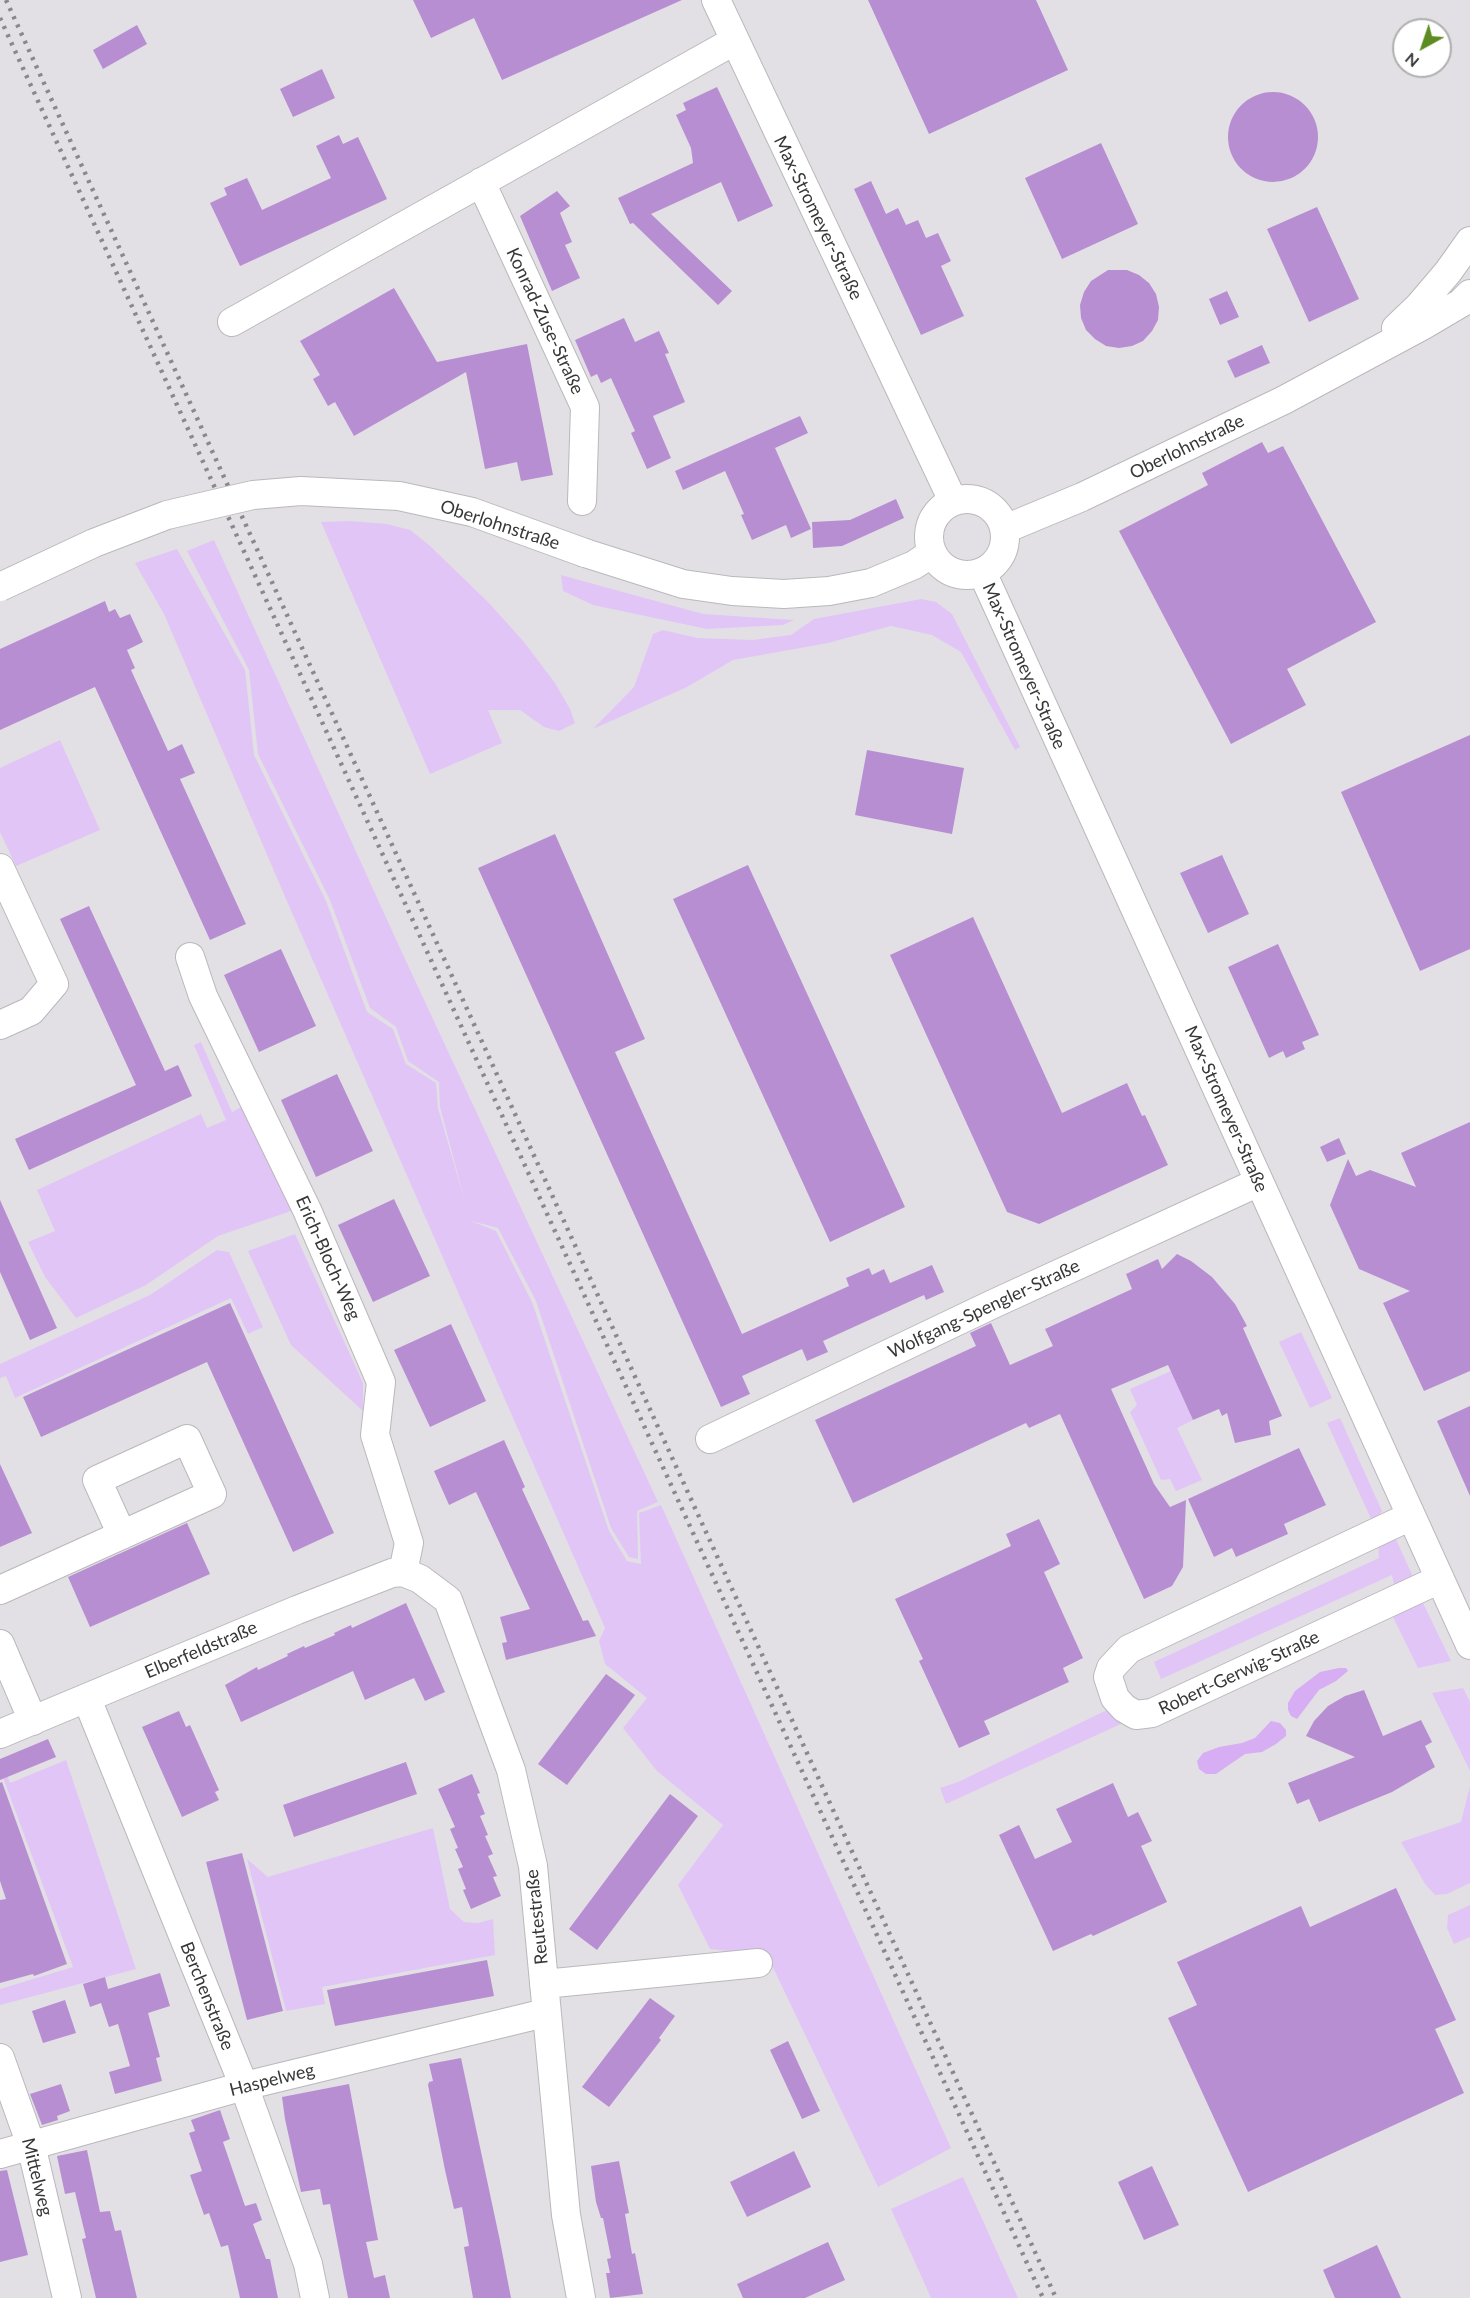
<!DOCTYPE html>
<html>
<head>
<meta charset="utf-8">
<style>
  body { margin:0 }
  #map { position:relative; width:1470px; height:2298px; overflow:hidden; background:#e2e0e4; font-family:Lato,sans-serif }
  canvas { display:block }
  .north { position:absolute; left:1392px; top:18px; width:60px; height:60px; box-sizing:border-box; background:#fff; border:2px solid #afafaf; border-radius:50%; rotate:220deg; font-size:16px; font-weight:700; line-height:24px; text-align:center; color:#373738 }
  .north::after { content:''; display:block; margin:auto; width:21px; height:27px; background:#5c8c21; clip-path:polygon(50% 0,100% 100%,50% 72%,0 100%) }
</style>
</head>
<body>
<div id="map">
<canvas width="1470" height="2298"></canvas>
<div class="north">N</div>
</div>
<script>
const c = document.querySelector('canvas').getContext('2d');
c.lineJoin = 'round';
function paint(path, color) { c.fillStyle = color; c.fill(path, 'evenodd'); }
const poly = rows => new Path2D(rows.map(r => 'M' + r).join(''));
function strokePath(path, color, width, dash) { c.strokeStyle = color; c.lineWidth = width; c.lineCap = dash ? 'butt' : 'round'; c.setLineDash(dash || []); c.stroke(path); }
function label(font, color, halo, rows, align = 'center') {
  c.font = font + ' Lato,sans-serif'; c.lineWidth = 4.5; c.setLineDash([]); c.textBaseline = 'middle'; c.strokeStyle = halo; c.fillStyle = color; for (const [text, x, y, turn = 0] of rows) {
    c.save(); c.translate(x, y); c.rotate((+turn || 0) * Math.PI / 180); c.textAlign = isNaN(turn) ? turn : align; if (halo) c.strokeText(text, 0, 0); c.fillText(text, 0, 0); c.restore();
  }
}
const green = poly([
  [350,521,387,524,410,530,429,545,489,603,524,642,555,683,570,709,575,723,559,731,544,727,520,710,488,710,502,743,430,774,321,522],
  [214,540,399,946,658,1502,637,1511,638,1559,629,1557,611,1528,536,1301,498,1228,471,1221,496,1231,532,1302,609,1531,627,1561,641,1564,639,1513,661,1505,951,2148,878,2187,767,1955,710,1949,678,1885,723,1825,657,1771,623,1728,647,1698,605,1664,599,1641,605,1628,286,899,164,614,135,563,177,549,245,670,254,755,326,901,367,1012,393,1029,406,1064,436,1083,438,1108,465,1202,440,1107,439,1082,408,1061,396,1027,370,1008,330,900,258,754,249,670,187,551],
  [561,575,703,614,794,620,783,625,707,629,593,605,563,591],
  [921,599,936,602,952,614,1020,747,1015,750,961,652,932,635,891,626,828,643,733,660,687,687,593,729,634,687,653,634,663,630,697,638,752,640,791,635,814,619],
  [60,740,100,830,16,866,0,832,0,768],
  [201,1042,232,1112,245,1105,294,1210,218,1236,146,1285,76,1318,45,1277,28,1242,55,1231,37,1190,201,1114,207,1128,226,1120,194,1045],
  [295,1234,363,1383,363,1411,291,1345,248,1251],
  [217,1250,229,1252,263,1327,248,1334,231,1298,15,1398,6,1376,0,1378,0,1364,150,1295],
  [1301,1332,1332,1398,1310,1408,1279,1342],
  [1171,1371,1193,1420,1177,1428,1202,1480,1176,1491,1170,1479,1161,1480,1130,1412,1137,1405,1130,1389],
  [1340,1418,1382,1511,1373,1523,1327,1423],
  [1394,1535,1414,1579,1395,1589,1392,1575,1161,1679,1154,1662,1379,1558,1378,1542],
  [1423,1603,1451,1661,1418,1668,1390,1611,1404,1605],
  [1463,1688,1470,1702,1470,1771,1432,1693],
  [1107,1710,1123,1723,946,1804,940,1788,958,1782],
  [66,1760,136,1969,0,2005,0,1989,73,1967,1,1772,2,1761,10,1783],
  [1470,1786,1470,1883,1447,1894,1435,1895,1425,1884,1401,1842,1461,1822],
  [433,1828,450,1909,464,1922,478,1923,493,1919,495,1955,322,1987,325,2004,286,2011,247,1859,268,1877],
  [1470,1905,1470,1937,1454,1944,1447,1928,1448,1915],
  [963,2177,1018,2298,931,2298,891,2209]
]);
const water = poly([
  [1339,1668,1346,1668,1348,1671,1336,1681,1319,1690,1297,1719,1291,1716,1288,1710,1288,1703,1295,1691,1320,1672],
  [1271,1721,1280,1723,1286,1730,1286,1736,1276,1744,1262,1752,1245,1754,1216,1774,1206,1774,1199,1769,1197,1761,1203,1753,1219,1747,1242,1743,1255,1738]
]);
const building = poly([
  [413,0,682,0,502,80,474,18,431,38],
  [868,0,1036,0,1068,70,929,134],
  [137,25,147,44,103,69,93,50],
  [322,69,335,98,293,117,280,89],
  [717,87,773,206,738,222,721,182,651,214,732,291,718,305,633,223,630,224,618,198,693,163,691,148,676,115,686,110,683,103],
  '1228 137a45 45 0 1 1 90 0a45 45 0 1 1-90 0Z',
  [339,135,343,144,358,137,387,199,240,266,210,203,227,195,224,188,247,178,262,210,331,178,316,146],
  [1101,143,1138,224,1062,259,1025,178],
  [871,181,886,214,898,208,906,225,918,220,926,238,938,233,951,261,941,266,964,316,921,335,854,189],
  [557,191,570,206,560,213,572,242,565,245,580,278,552,291,520,216],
  [1317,207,1359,299,1309,322,1267,229],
  [1108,270,1127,270,1139,275,1149,283,1156,294,1159,307,1158,320,1152,331,1143,341,1132,346,1119,348,1106,346,1095,339,1086,330,1081,318,1080,305,1084,292,1091,281],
  [394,288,437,362,527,344,553,475,521,481,517,462,485,469,466,372,354,436,335,402,328,406,313,379,320,375,300,341],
  [1227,291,1239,317,1220,325,1209,299],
  [624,318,635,342,659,331,669,353,665,354,685,402,653,416,671,458,647,469,631,433,635,431,611,378,601,383,597,374,591,377,575,340],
  [1262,345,1270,363,1235,378,1227,361],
  [800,416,808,433,775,448,811,529,791,538,786,525,752,540,741,515,744,514,725,471,683,490,675,471],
  [1262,442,1268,453,1283,446,1376,622,1287,669,1306,705,1231,744,1119,531,1208,485,1202,473],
  [896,499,904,518,842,546,813,548,812,522,850,520],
  [105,601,109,612,115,609,120,618,130,614,143,642,127,650,135,668,131,670,168,751,182,744,195,773,180,779,246,924,210,940,95,687,0,730,0,649],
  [1470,735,1470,949,1420,971,1341,792],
  [867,750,964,768,952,834,855,815],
  [555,834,645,1039,615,1052,742,1334,849,1286,846,1278,869,1268,872,1275,884,1269,890,1283,932,1265,944,1292,926,1300,924,1295,823,1341,828,1352,807,1361,802,1349,742,1376,750,1394,721,1407,478,868],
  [1222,855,1249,914,1208,933,1180,873],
  [748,865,905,1207,830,1242,673,899],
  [89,906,165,1071,178,1065,192,1096,29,1170,15,1139,136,1085,60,919],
  [973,917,1062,1113,1127,1083,1142,1116,1145,1115,1168,1165,1039,1224,1007,1212,890,955],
  [1278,944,1319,1035,1302,1042,1305,1049,1286,1058,1283,1051,1269,1058,1228,967],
  [281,949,316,1026,259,1052,224,975],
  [337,1074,373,1151,316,1177,281,1100],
  [1470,1122,1470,1371,1424,1391,1383,1303,1410,1291,1359,1269,1330,1205,1348,1159,1356,1176,1370,1170,1416,1187,1401,1153],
  [1339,1138,1346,1154,1327,1162,1320,1147],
  [394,1199,430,1276,373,1302,338,1225],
  [0,1200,57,1328,30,1340,0,1272],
  [1177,1254,1191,1261,1212,1277,1235,1304,1247,1326,1243,1328,1282,1416,1269,1421,1271,1435,1235,1443,1227,1413,1222,1416,1219,1409,1193,1420,1168,1365,1111,1389,1154,1484,1170,1507,1186,1500,1183,1567,1172,1586,1144,1599,1060,1414,1029,1428,1026,1423,853,1503,815,1420,976,1346,970,1333,991,1323,1010,1365,1053,1346,1045,1329,1132,1289,1126,1274,1158,1259,1162,1269],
  [230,1303,334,1533,293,1552,207,1362,41,1437,23,1397],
  [451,1324,486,1401,430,1427,394,1350],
  [1470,1406,1470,1496,1437,1421],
  [504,1440,525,1487,522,1489,583,1621,588,1620,596,1636,506,1660,502,1643,507,1642,500,1617,530,1609,476,1492,449,1505,434,1471],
  [1299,1448,1326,1505,1284,1524,1288,1534,1236,1557,1232,1548,1214,1557,1188,1499],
  [0,1464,32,1533,0,1547],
  [1039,1519,1060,1564,1044,1572,1083,1658,1063,1668,1069,1682,984,1721,990,1734,959,1748,919,1661,923,1659,895,1599,1011,1546,1006,1534],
  [187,1523,210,1574,90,1627,68,1577],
  [406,1603,445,1692,425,1701,414,1678,365,1700,353,1671,241,1722,225,1685,257,1667,258,1670,288,1656,287,1654,304,1646,305,1648,335,1635,334,1633,351,1625,352,1628],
  [606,1674,635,1695,567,1785,538,1764],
  [1364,1690,1383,1736,1421,1720,1432,1742,1425,1746,1435,1767,1392,1792,1319,1822,1309,1799,1297,1804,1288,1783,1355,1757,1306,1736,1314,1721,1328,1706,1345,1696],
  [179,1711,186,1727,190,1725,219,1790,215,1792,219,1800,182,1817,142,1727],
  [48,1739,56,1757,0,1780,0,1759],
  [406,1762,417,1794,294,1837,283,1805],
  [472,1774,480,1793,477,1794,485,1814,480,1816,488,1835,485,1836,493,1854,488,1856,497,1876,493,1877,501,1896,471,1909,463,1890,466,1889,458,1869,463,1867,455,1849,458,1848,450,1829,455,1827,438,1789],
  [2,1782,67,1964,34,1976,33,1974,0,1983,0,1900,6,1899,0,1881,0,1783],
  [1113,1783,1128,1817,1138,1812,1152,1841,1141,1846,1167,1902,1093,1936,1091,1934,1053,1951,999,1835,1019,1825,1035,1859,1072,1842,1056,1809],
  [670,1794,698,1816,597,1950,569,1929],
  [242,1853,283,2011,247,2020,206,1862],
  [1396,1888,1456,2020,1435,2029,1464,2093,1248,2192,1168,2018,1197,2005,1177,1962,1301,1906,1310,1927],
  [487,1960,494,1996,335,2026,327,1990],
  [160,1973,170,2006,148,2013,160,2057,156,2058,162,2081,115,2094,109,2072,130,2066,118,2024,109,2027,101,2003,90,2007,83,1984,105,1977,108,1989],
  [650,1998,675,2016,659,2038,661,2040,609,2107,582,2087],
  [65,2000,76,2033,43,2043,32,2011],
  [788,2041,820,2111,802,2119,770,2050],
  [461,2058,500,2241,511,2298,473,2298,464,2247,469,2246,462,2207,454,2209,445,2170,428,2085,429,2082,433,2081,429,2064],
  [61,2084,70,2111,57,2116,58,2120,42,2125,30,2094],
  [349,2084,378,2240,366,2242,374,2278,385,2275,390,2298,348,2298,330,2204,323,2205,320,2189,301,2192,285,2119,282,2097],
  [220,2110,230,2139,223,2142,245,2206,256,2203,262,2220,253,2224,266,2259,270,2259,278,2298,240,2298,228,2245,221,2247,209,2213,204,2215,190,2175,202,2171,189,2133,195,2131,191,2120],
  [87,2150,100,2212,110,2211,115,2231,121,2230,137,2298,96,2298,82,2239,86,2238,75,2192,65,2194,57,2156],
  [794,2151,811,2187,747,2217,730,2182],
  [619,2161,629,2213,625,2214,632,2254,635,2253,643,2294,610,2298,606,2273,610,2273,607,2259,611,2258,603,2218,601,2218,596,2202,591,2166],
  [1152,2166,1179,2225,1144,2240,1118,2182],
  [7,2170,28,2255,0,2262,0,2171],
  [828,2242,845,2280,805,2298,743,2298,737,2284],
  [1377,2245,1401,2298,1335,2298,1323,2270]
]);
const minor = poly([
  [716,0,953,501],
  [481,182,585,407,582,501],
  [232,322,734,41],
  [1396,328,1419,306,1448,272,1470,241],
  '929 537a38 38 0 1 1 76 0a38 38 0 1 1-76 0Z',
  [1005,529,1082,497,1284,400,1422,326,1461,303,1470,294],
  [585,553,683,584,732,591,784,594,829,591,871,583,914,565,932,553],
  [982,572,1470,1645],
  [0,868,54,984,31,1011,0,1025],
  [190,957,203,996,307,1210,381,1382,375,1435,409,1543,403,1572],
  [710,1439,993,1304,1259,1182],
  [1411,1516,1129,1649,1111,1668,1108,1677,1115,1698,1124,1708,1136,1715,1152,1713,1440,1579],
  [0,1590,212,1494,187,1439,97,1480,122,1535],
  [0,1644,33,1721],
  [87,1699,244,2086,308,2264,315,2298],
  [0,1734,297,1610,392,1573,403,1572,420,1579,448,1600,511,1770,533,1866,566,2215,581,2298],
  [544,1984,758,1963],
  [0,2058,31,2145,67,2298],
  [0,2154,244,2086,545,2013]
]);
const rail = poly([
  [6,0,1056,2298],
  [0,18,1043,2298]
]);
const minorBridge = poly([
  [0,587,94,543,167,515,253,495,301,491,399,496,472,512,585,553]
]);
const streetNames = [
  ["Max-Stromeyer-Straße",818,218,64],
  ["Konrad-Zuse-Straße",545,321,65],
  ["Oberlohnstraße",1187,447,-26],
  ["Oberlohnstraße",500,525,18],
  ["Max-Stromeyer-Straße",1024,666,66],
  ["Max-Stromeyer-Straße",1226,1109,66],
  ["Erich-Bloch-Weg",328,1258,66],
  ["Wolfgang-Spengler-Straße",984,1309,-25],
  ["Elberfeldstraße",201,1650,-23],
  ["Robert-Gerwig-Straße",1239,1673,-25],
  ["Reutestraße",537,1917,-96],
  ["Berchenstraße",207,1996,68],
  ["Haspelweg",272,2080,-14],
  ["Mittelweg",37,2177,76]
];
paint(green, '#e2c5f7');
paint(water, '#d7adf4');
paint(building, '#b88ed3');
strokePath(minor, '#bab8bb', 30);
strokePath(minor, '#fff', 28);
strokePath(rail, '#89888b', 4.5, [3, 6]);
strokePath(minorBridge, '#bab8bb', 30, []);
strokePath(minorBridge, '#fff', 28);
label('18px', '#373738', '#fff', streetNames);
</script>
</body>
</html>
